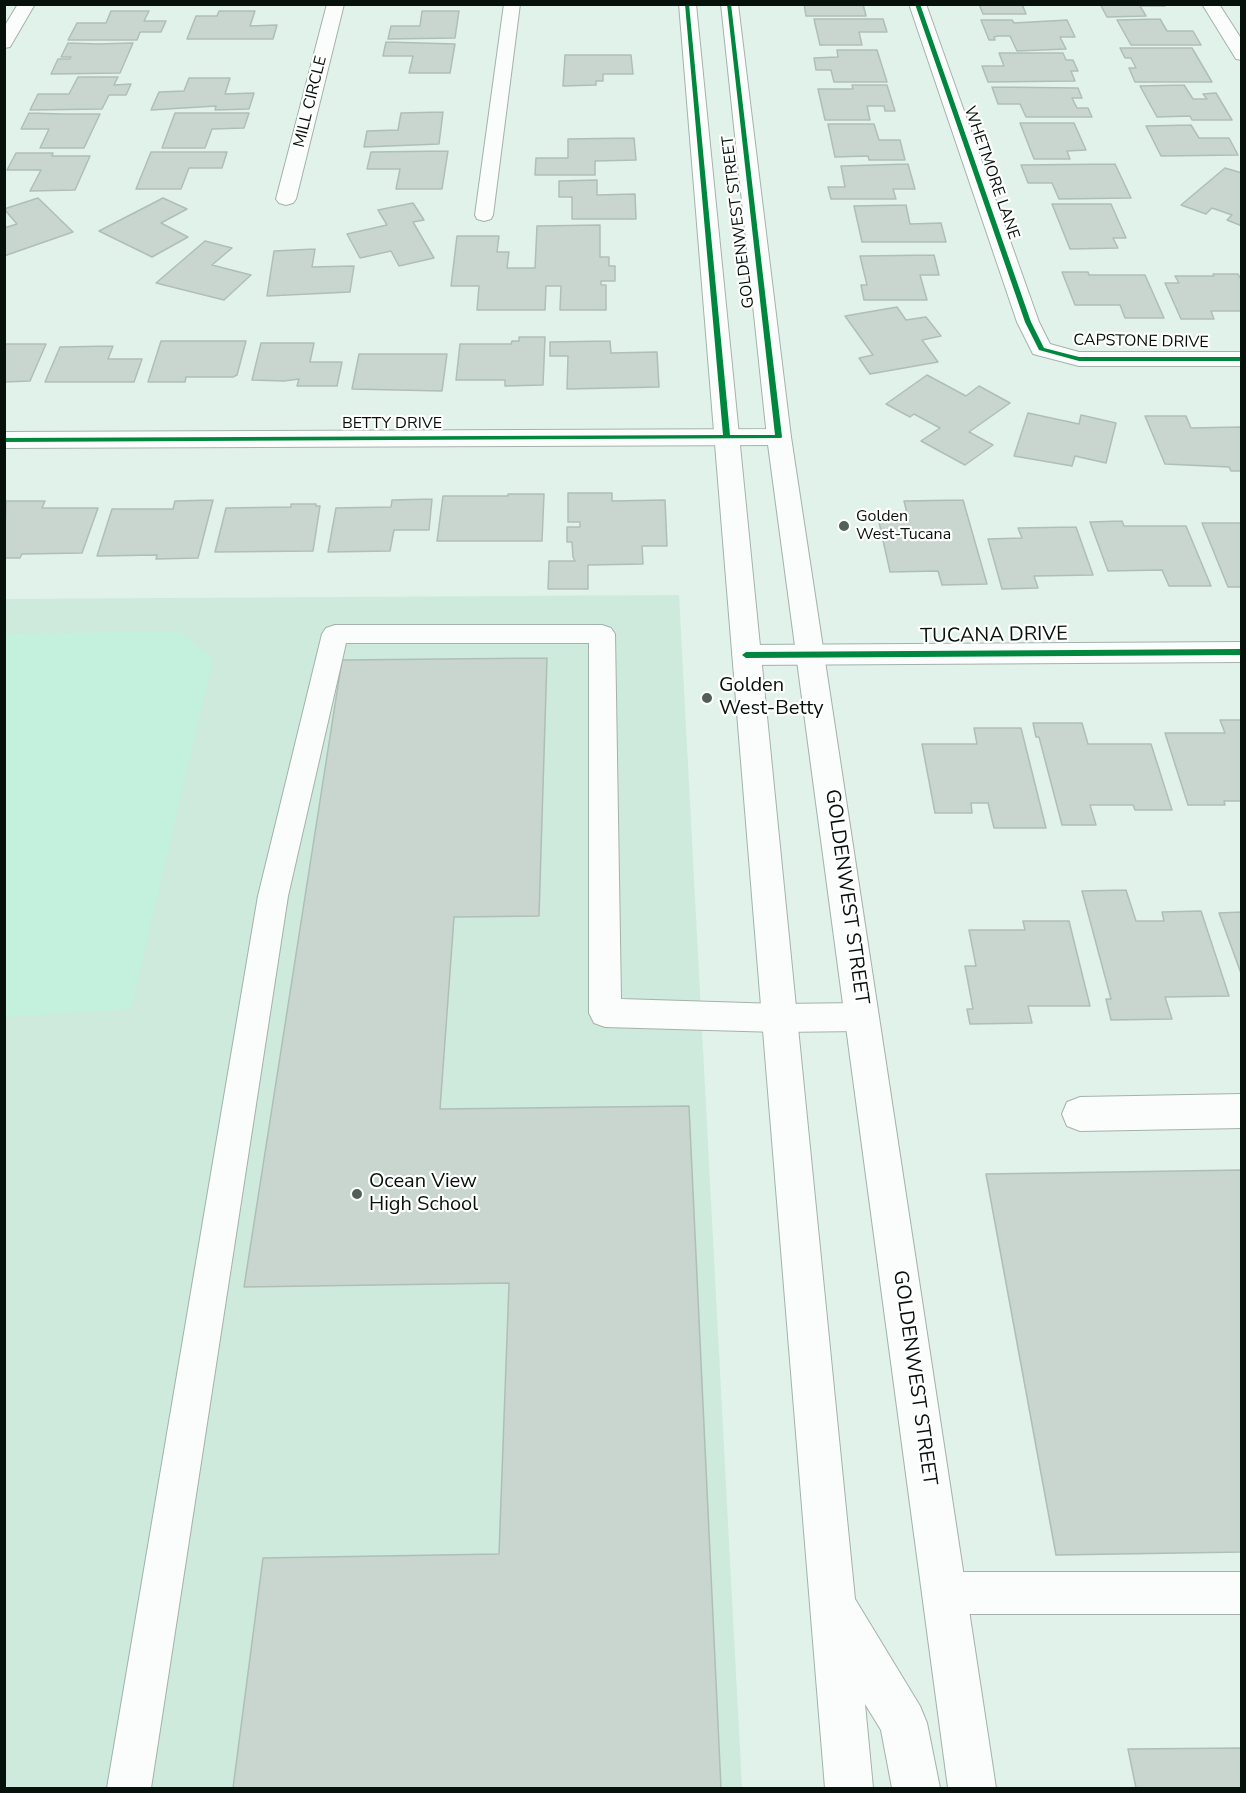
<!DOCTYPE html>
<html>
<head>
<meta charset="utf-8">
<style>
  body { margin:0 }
  #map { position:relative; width:1246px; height:1793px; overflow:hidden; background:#e0f2e9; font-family:"Nunito Sans",sans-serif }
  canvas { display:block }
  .frame { position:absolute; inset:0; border:6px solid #06110c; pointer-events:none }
</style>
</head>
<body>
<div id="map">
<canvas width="1246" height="1793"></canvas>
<div class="frame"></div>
</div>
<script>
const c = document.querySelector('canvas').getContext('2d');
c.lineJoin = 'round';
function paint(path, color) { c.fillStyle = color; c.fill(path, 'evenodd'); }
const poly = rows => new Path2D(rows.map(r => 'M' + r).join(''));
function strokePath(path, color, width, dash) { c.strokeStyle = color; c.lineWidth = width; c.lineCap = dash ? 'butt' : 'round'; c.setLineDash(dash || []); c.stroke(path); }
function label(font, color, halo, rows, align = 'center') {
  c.font = font + ' "Nunito Sans",sans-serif'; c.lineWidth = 4.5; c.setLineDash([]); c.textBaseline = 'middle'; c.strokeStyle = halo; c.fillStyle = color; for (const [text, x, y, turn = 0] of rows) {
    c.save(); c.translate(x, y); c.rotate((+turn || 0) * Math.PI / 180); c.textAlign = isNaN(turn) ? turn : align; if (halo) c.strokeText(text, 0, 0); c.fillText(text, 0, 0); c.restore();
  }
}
const built = poly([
  [679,595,742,1788,5,1788,4,599]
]);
const green = poly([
  [180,631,213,659,131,1009,5,1017,5,634]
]);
const building = poly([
  [804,4,863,4,866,16,806,16,804,4],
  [979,4,1022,4,1026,14,983,14,979,4],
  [1100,4,1165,4,1165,6,1140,6,1146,16,1107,17,1100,4],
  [111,11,149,11,144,21,166,21,161,32,140,32,137,40,68,40,77,23,106,23,111,11],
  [219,11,255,11,250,26,277,25,273,39,187,39,196,16,217,16,219,11],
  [422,11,459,11,455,38,388,39,391,26,420,26,422,11],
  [814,19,883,19,887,32,859,32,862,45,820,45,814,19],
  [1160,19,1167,31,1193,31,1201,45,1131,45,1117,20,1160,19],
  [981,20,1012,20,1014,23,1067,20,1075,37,1060,37,1066,49,1017,51,1010,36,998,36,994,37,995,40,989,40,981,20],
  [386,42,455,44,450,73,409,73,413,56,383,56,386,42],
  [68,43,98,44,133,43,120,73,51,74,58,59,70,59,71,57,61,57,68,43],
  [1120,48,1192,48,1212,82,1135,82,1129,68,1136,68,1131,58,1125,58,1120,48],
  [837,50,877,50,887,82,834,82,831,70,816,70,814,58,838,57,837,50],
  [999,53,1063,53,1066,60,1073,60,1078,71,1071,71,1075,81,988,82,982,66,1004,66,999,53],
  [565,55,631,55,633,74,603,74,603,81,596,81,596,85,563,86,565,55],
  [78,77,118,77,114,85,131,84,126,95,109,95,102,109,30,110,38,94,69,94,78,77],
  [189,78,230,78,225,94,254,93,249,109,215,110,216,106,151,110,159,92,184,91,189,78],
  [852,85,887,85,895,111,885,111,884,106,867,106,870,120,825,120,818,89,853,89,852,85],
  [1184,85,1193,99,1207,99,1203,94,1216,93,1232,120,1192,120,1190,116,1157,117,1140,86,1184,85],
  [992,87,1078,88,1082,98,1072,98,1077,108,1088,108,1092,117,1026,117,1020,104,998,104,992,87],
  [443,112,439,144,364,147,367,131,398,130,401,113,443,112],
  [29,113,62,114,100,114,84,148,40,148,49,129,21,129,29,113],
  [175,113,249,113,244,128,212,129,205,148,162,148,175,113],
  [1020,123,1074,123,1086,150,1067,151,1070,159,1034,159,1020,123],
  [828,124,874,124,879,140,900,140,905,160,869,160,868,156,835,157,828,124],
  [1191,125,1199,138,1229,138,1238,155,1161,156,1146,126,1191,125],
  [634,138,636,160,595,161,595,175,535,175,536,158,568,158,568,139,634,138],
  [448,151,442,189,396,189,400,169,367,169,371,152,448,151],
  [151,152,227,152,222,168,189,168,181,189,136,189,151,152],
  [16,153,53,153,52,156,90,156,75,190,30,191,41,170,7,170,16,153],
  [908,164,915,189,893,189,896,199,831,199,828,187,845,187,841,166,908,164],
  [1115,164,1131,198,1059,199,1052,183,1028,183,1021,165,1115,164],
  [1225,168,1242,173,1242,226,1227,220,1232,215,1212,208,1206,214,1181,205,1225,168],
  [597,180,597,195,635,194,636,219,572,219,572,197,559,197,559,181,597,180],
  [38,198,73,232,4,256,4,228,17,224,4,209,38,198],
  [163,198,187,209,161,223,188,237,152,257,99,231,163,198],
  [413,203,424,220,413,222,434,258,399,266,391,251,360,258,347,234,387,225,378,210,413,203],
  [1052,204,1111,204,1126,238,1113,238,1118,248,1070,249,1052,204],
  [906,205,910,224,941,223,946,242,862,242,854,206,906,205],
  [600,225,600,257,609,257,609,266,615,266,615,281,601,281,601,285,606,285,606,310,560,310,561,286,546,286,545,310,477,310,479,286,451,286,457,236,499,236,497,252,509,252,507,268,535,268,537,226,600,225],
  [205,241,232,248,212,265,251,275,224,300,156,283,205,241],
  [315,249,312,267,354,266,350,292,267,296,274,251,315,249],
  [934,255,939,275,920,275,927,300,864,300,861,285,867,285,860,256,934,255],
  [1062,272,1088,272,1089,275,1145,275,1164,318,1125,318,1120,305,1075,305,1062,272],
  [1213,274,1238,274,1242,281,1242,311,1211,311,1214,319,1181,319,1165,283,1179,283,1175,276,1214,276,1213,274],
  [897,307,906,320,926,317,941,336,922,340,938,362,870,374,859,358,873,355,845,316,897,307],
  [519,337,545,337,543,385,505,386,505,380,456,380,460,344,511,344,512,341,519,341,519,337],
  [161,341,246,341,237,375,233,377,186,377,185,382,148,382,161,341],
  [610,341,611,353,657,352,659,387,567,389,568,356,550,356,550,342,610,341],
  [261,343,314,343,310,362,342,362,337,386,297,386,299,379,284,381,252,380,261,343],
  [4,344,46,344,30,381,4,382,4,344],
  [113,346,108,359,142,359,134,382,45,382,60,347,113,346],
  [359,354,447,354,442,391,352,389,359,354],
  [927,375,966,396,979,386,1010,403,969,432,993,445,965,465,921,441,940,428,914,414,910,417,886,404,927,375],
  [1028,413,1079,424,1081,415,1116,423,1106,463,1075,456,1072,466,1014,456,1028,413],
  [1145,416,1186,416,1191,428,1241,427,1242,471,1231,471,1229,467,1165,464,1145,416],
  [568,493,612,493,612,501,665,500,667,546,642,546,643,564,588,565,588,589,548,589,549,561,575,561,573,557,572,542,567,542,567,527,580,527,580,522,568,522,568,493],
  [508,494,544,494,542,541,437,541,443,496,508,496,508,494],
  [432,499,429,530,394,530,390,551,328,552,336,508,391,507,392,500,432,499],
  [213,500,198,558,156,559,157,555,97,556,112,509,173,509,175,501,213,500],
  [963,500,987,584,942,585,938,571,890,572,879,522,909,521,904,501,963,500],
  [6,501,45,501,42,508,98,508,82,553,22,554,20,558,4,558,6,501],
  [291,504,316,504,316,506,320,506,313,551,215,552,226,508,291,507,291,504],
  [1122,521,1124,526,1186,526,1211,586,1169,586,1162,570,1108,571,1090,522,1122,521],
  [1202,523,1242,523,1242,587,1228,587,1202,523],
  [1076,527,1093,575,1034,576,1038,588,1002,589,988,539,1022,538,1018,528,1076,527],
  [547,658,539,916,454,917,440,1109,689,1106,721,1788,233,1788,263,1558,499,1554,509,1283,244,1287,342,660,547,658],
  [1220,720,1242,720,1242,801,1224,801,1225,805,1188,805,1165,733,1225,733,1220,720],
  [1033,723,1082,723,1088,744,1151,744,1172,810,1135,810,1133,805,1090,805,1096,825,1062,825,1039,737,1036,737,1033,723],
  [974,728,1021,728,1046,828,994,828,988,803,971,803,972,813,935,813,922,744,977,744,974,728],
  [1126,890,1136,921,1164,921,1162,912,1201,911,1229,996,1165,997,1172,1019,1111,1020,1106,999,1111,999,1082,891,1126,890],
  [1242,912,1242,976,1219,913,1242,912],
  [1023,921,1069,921,1090,1006,1028,1006,1032,1023,970,1024,967,1009,973,1009,965,966,976,966,969,930,1025,930,1023,921],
  [1242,1170,1242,1552,1056,1555,986,1174,1242,1170],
  [1242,1748,1242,1788,1136,1788,1128,1749,1242,1748]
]);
const service = poly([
  [504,4,520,4,493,215,491,219,484,221,477,219,475,215,504,4],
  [335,625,602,625,611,628,615,634,621,999,778,1004,863,1003,874,1007,879,1017,874,1027,863,1031,778,1032,605,1027,594,1023,589,1013,589,643,346,643,288,896,151,1788,107,1788,258,896,322,634,326,628,335,625],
  [944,1572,1242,1572,1242,1614,944,1614,929,1608,923,1593,929,1578,944,1572]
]);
const minor = poly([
  [18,4,35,4,10,47,4,48,4,27,18,4],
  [327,4,344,4,296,199,293,203,286,205,279,203,276,199,327,4],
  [909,4,926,4,1039,322,1050,344,1079,352,1242,352,1242,366,1079,366,1033,354,1017,322,909,4],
  [1202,4,1219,4,1242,40,1242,60,1236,59,1202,4],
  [779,429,788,432,791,437,788,442,779,445,4,448,4,432,779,429],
  [1242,642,1242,662,746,665,736,662,732,655,736,648,746,645,1242,642],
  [1242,1094,1242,1128,1080,1131,1067,1126,1062,1114,1067,1102,1080,1097,1242,1094]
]);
const secondary = poly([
  [679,4,696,4,855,1599,920,1706,927,1723,940,1788,892,1788,881,1730,865,1704,873,1788,825,1788,679,4],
  [721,4,738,4,791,437,996,1788,948,1788,767,437,721,4]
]);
const cycleway = poly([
  [685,4,689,4,730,435,775,435,727,4,731,4,782,437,781,438,4,442,4,438,723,435,685,4],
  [915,4,920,4,1031,322,1044,348,1079,357,1242,357,1242,361,1079,361,1039,350,1025,322,915,4],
  [1242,649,1242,655,746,658,742,655,746,652,1242,649]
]);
const markers = [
  [844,526,6,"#526059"],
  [707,698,6,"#526059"],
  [357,1194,6,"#526059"]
];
const farStreetnames = [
  ["MILL CIRCLE",311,102,-76],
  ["WHETMORE LANE",991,173,71],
  ["GOLDENWEST STREET",739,222,-97],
  ["CAPSTONE DRIVE",1141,342,1],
  ["BETTY DRIVE",392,424]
];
const farPoinames = [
  ["Golden",856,517],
  ["West-Tucana",856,535]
];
const streetNames = [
  ["TUCANA DRIVE",994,636,-1],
  ["GOLDENWEST STREET",846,897,82],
  ["GOLDENWEST STREET",914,1378,82]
];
const poiNames = [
  ["Golden",719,686],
  ["West-Betty",719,709],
  ["Ocean View",369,1182],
  ["High School",369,1205]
];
paint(built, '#cdeadc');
paint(green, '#c3f1dd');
paint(building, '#c8d6cf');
strokePath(building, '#b0beb8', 1.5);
strokePath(service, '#a4b2ab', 2);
strokePath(minor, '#a4b2ab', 2);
strokePath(secondary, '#a4b2ab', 2);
paint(service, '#fafdfc');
paint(minor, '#fafdfc');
paint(secondary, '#fafdfc');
paint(cycleway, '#00873e');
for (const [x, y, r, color] of markers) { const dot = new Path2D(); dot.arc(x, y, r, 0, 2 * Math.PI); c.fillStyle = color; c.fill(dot); strokePath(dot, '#fff', 2); }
label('16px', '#06110c', '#fff', farStreetnames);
label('16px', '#06110c', '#fff', farPoinames, 'left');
label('20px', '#06110c', '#fff', streetNames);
label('20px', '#06110c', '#fff', poiNames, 'left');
</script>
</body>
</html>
